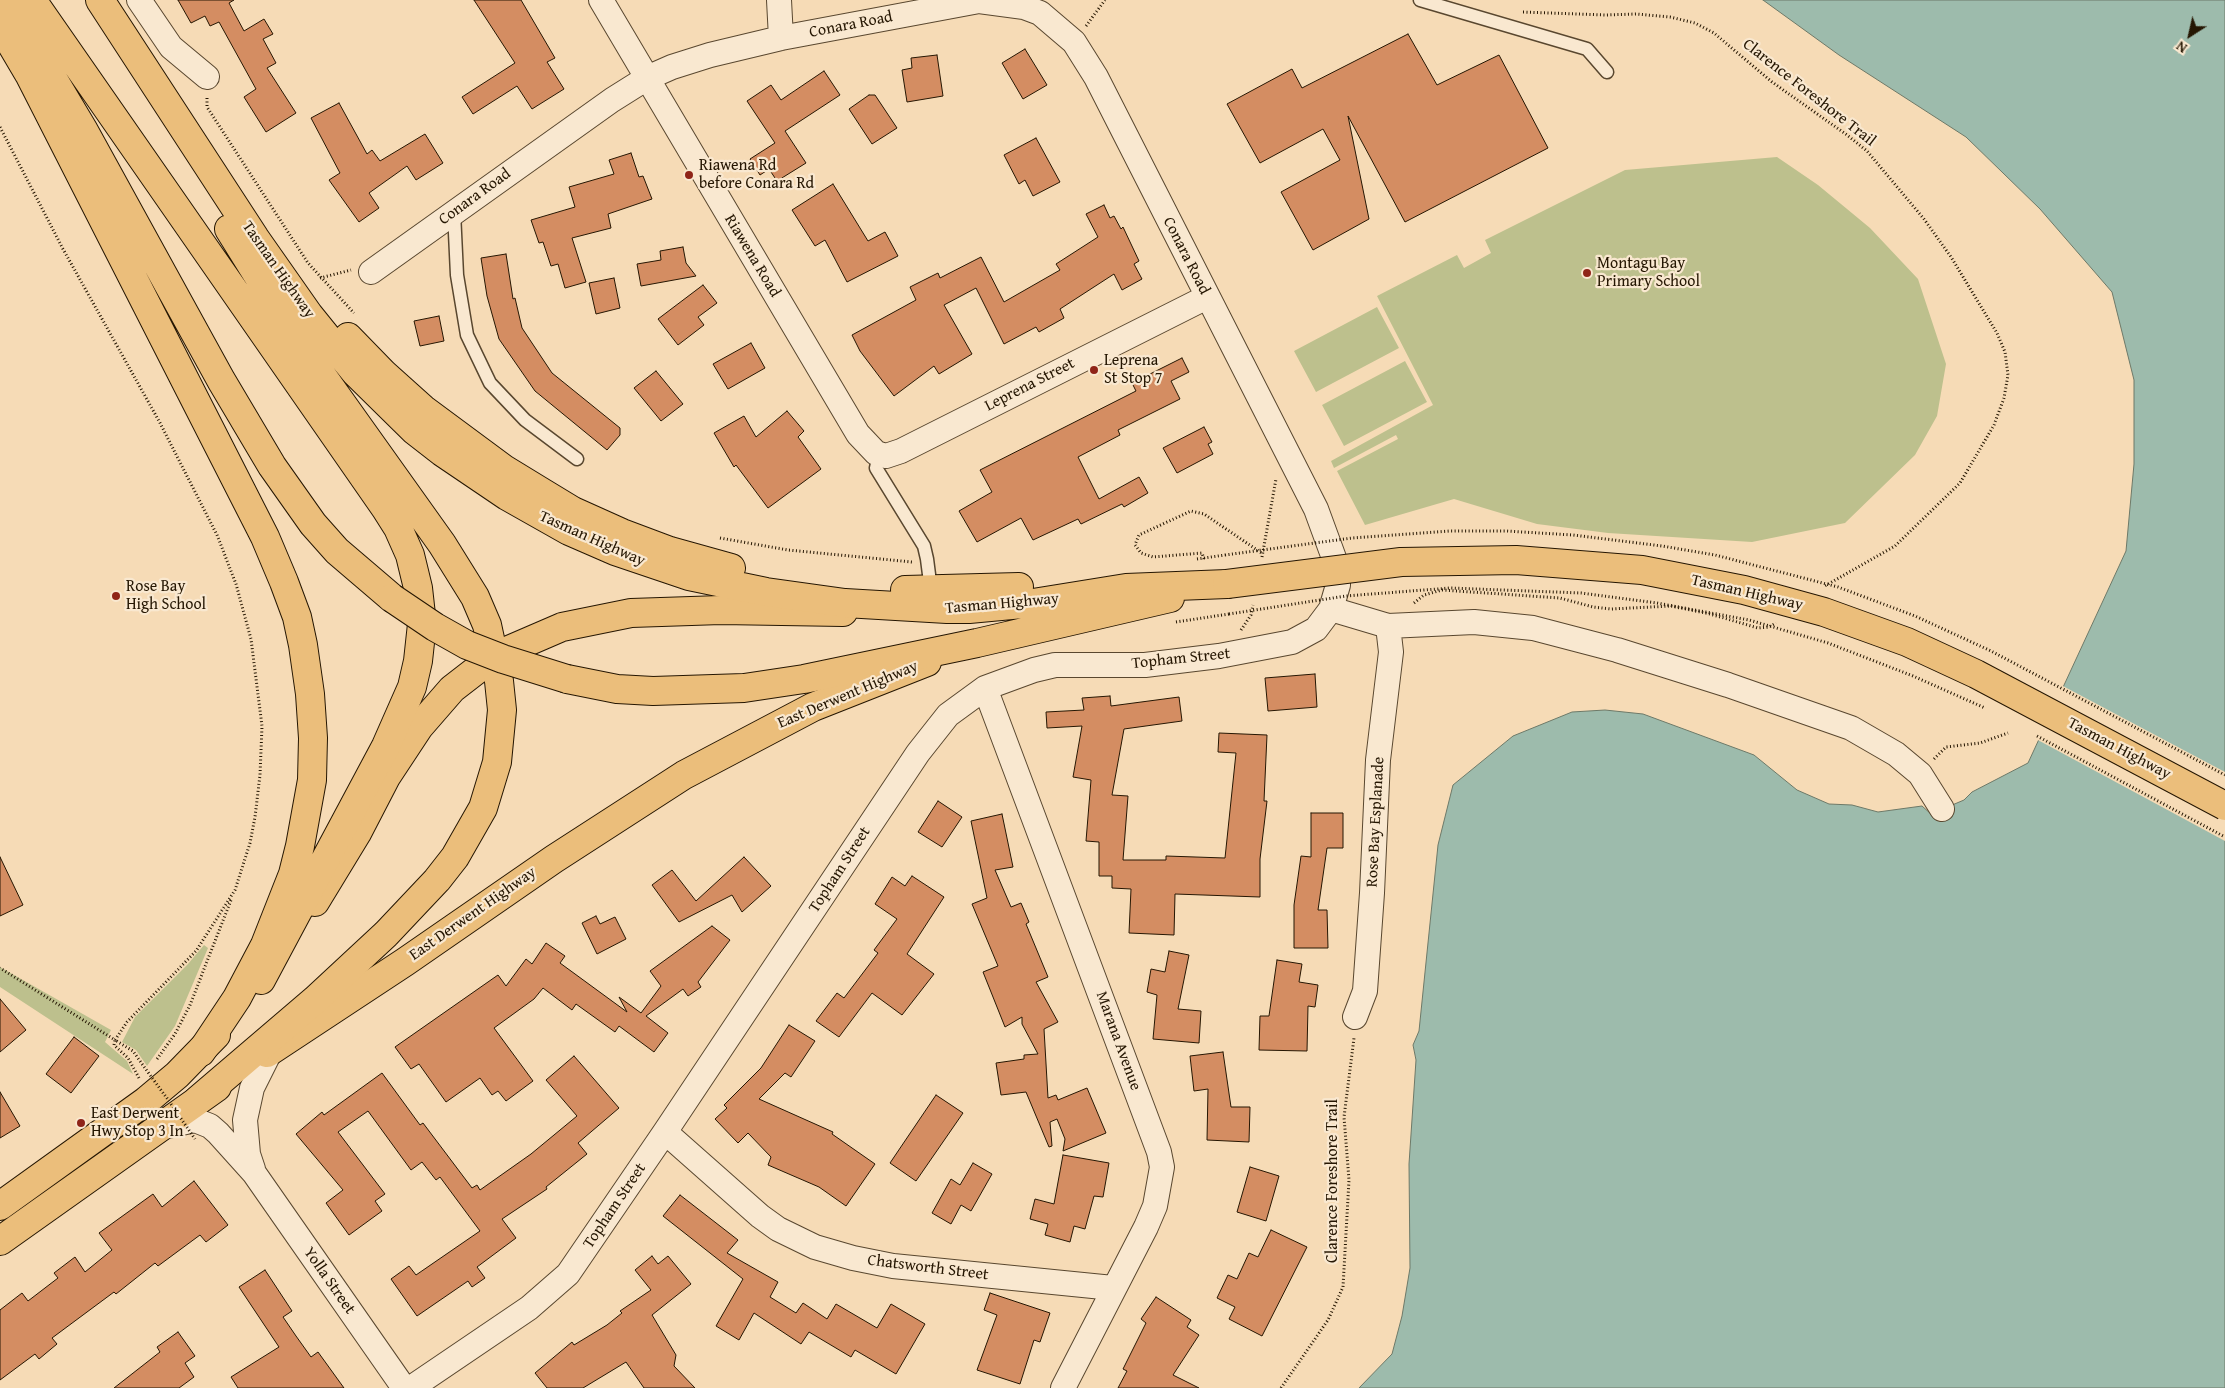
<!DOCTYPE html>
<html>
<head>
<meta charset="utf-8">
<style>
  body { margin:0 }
  #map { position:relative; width:2225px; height:1388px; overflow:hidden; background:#f6dbb6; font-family:"Gentium Book Plus",serif }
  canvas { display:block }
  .north { position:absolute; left:2165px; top:10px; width:50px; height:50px; -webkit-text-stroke:4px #f9e8d0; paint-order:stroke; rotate:215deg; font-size:14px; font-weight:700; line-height:20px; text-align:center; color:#251602 }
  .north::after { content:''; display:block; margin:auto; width:18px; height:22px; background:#251602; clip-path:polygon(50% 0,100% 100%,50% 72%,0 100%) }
</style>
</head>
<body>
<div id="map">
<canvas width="2225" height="1388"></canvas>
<div class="north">N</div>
</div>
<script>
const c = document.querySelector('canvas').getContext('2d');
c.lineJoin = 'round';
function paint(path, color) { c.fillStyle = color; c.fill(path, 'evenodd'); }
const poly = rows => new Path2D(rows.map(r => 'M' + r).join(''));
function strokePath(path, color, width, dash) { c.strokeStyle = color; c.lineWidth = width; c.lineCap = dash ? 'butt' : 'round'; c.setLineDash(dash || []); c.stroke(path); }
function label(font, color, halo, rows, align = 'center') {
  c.font = font + ' "Gentium Book Plus",serif'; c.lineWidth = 4.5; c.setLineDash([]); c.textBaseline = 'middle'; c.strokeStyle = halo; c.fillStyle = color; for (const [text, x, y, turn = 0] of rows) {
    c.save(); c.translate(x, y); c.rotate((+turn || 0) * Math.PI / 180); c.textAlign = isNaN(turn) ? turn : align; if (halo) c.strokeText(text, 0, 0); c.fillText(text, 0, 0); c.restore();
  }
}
const green = poly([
  [1777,157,1818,185,1870,228,1918,279,1946,364,1937,416,1915,455,1845,523,1752,542,1608,533,1537,524,1454,499,1365,525,1337,471,1398,439,1396,435,1334,468,1331,461,1433,405,1377,296,1457,255,1464,268,1491,253,1485,240,1625,170],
  [1377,307,1399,348,1316,392,1294,351],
  [1405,361,1427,402,1344,446,1322,405],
  [204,945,208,948,175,1026,147,1066,136,1050,122,1042,135,1017,188,964],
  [0,967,111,1030,105,1042,127,1061,133,1074,0,987]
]);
const water = poly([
  [1763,0,2225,0,2225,1388,1359,1388,1392,1354,1402,1316,1410,1268,1409,1164,1416,1060,1413,1045,1419,1031,1438,845,1453,785,1513,736,1572,712,1605,710,1643,714,1754,755,1797,790,1829,804,1852,805,1878,812,1922,806,1931,814,1964,800,1972,792,2028,763,2126,551,2134,464,2134,380,2112,292,2040,209,1966,137,1839,55,1763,0]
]);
const pier = poly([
  [2061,685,2225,772,2225,841,2036,739]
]);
const building = poly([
  [178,0,234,0,229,3,244,31,264,19,273,34,263,39,276,63,267,68,296,113,266,132,244,97,256,89,219,22,210,26,205,16,191,23,178,0],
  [474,0,521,0,555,58,547,62,564,89,532,109,517,86,473,114,462,97,515,63,474,0],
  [1408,34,1437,85,1499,55,1548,148,1405,222,1348,116,1369,219,1313,250,1281,192,1340,160,1323,129,1260,163,1227,104,1292,69,1302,88,1408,34],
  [1025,49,1047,85,1023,99,1002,63,1025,49],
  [937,55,943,96,907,102,902,70,912,68,911,58,937,55],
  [824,71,840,95,785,131,806,163,777,181,769,169,760,175,750,159,775,143,747,101,771,85,781,100,824,71],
  [869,95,875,95,897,128,872,144,849,109,869,95],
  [339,103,367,154,372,150,380,161,425,134,443,163,416,180,407,166,369,193,379,208,359,222,329,180,340,173,311,118,339,103],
  [1036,138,1060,182,1033,196,1025,180,1019,184,1004,155,1036,138],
  [631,153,639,177,643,176,652,199,608,214,611,228,572,238,586,282,565,288,558,264,551,266,543,242,539,243,531,220,575,207,569,187,614,174,609,160,631,153],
  [833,184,868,241,885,232,898,256,847,282,825,240,815,246,792,210,833,184],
  [1104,205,1110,218,1114,216,1121,229,1123,227,1139,261,1134,264,1142,279,1122,290,1114,274,1060,309,1064,318,1039,332,1036,327,1004,344,976,288,944,305,972,354,939,374,934,366,894,396,860,351,852,335,916,300,910,287,938,273,940,278,981,257,1004,302,1060,270,1056,264,1098,237,1086,214,1104,205],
  [683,247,686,263,696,276,641,286,637,264,661,260,660,251,683,247],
  [506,254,513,299,515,298,522,328,552,373,620,428,620,435,607,450,535,391,499,339,487,296,481,258,506,254],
  [614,278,620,308,596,314,589,283,614,278],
  [703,285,717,303,698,317,704,325,678,345,658,319,703,285],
  [439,316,444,341,420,346,414,321,439,316],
  [751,343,765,368,728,389,713,364,751,343],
  [1182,358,1189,372,1171,381,1180,399,1118,430,1120,435,1078,457,1099,499,1139,477,1148,493,1124,507,1122,504,1081,524,1078,519,1033,540,1021,518,977,542,959,511,992,492,980,470,1136,391,1132,383,1182,358],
  [656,371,683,404,661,421,634,388,656,371],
  [787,411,804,431,798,437,821,469,768,508,736,465,734,467,714,433,744,416,756,437,787,411],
  [1204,427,1212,442,1208,444,1213,454,1177,473,1163,448,1204,427],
  [1315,674,1317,707,1268,711,1265,678,1315,674],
  [1110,696,1111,706,1179,697,1182,721,1124,729,1112,795,1128,796,1123,860,1166,860,1166,856,1225,858,1236,753,1218,752,1219,733,1267,735,1264,801,1267,801,1260,859,1260,897,1175,894,1174,935,1129,933,1131,889,1112,888,1112,876,1099,876,1099,842,1086,841,1091,780,1073,777,1082,726,1047,728,1046,712,1084,710,1082,698,1110,696],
  [938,801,962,817,942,847,918,832,938,801],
  [1311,813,1343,813,1343,848,1327,848,1318,910,1327,910,1328,948,1294,948,1294,905,1301,856,1311,857,1311,813],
  [1002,814,1013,867,995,870,1011,907,1021,903,1029,922,1026,924,1048,977,1036,982,1058,1022,1044,1029,1048,1098,1056,1095,1058,1100,1087,1088,1106,1133,1063,1151,1065,1139,1057,1119,1050,1122,1052,1146,1049,1147,1026,1092,1001,1095,996,1063,1024,1059,1024,1055,1038,1054,1022,1024,1022,1017,1005,1027,983,972,998,966,972,904,987,898,971,821,1002,814],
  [0,857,23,905,0,916,0,857],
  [744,857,771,886,742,912,732,895,679,922,652,885,672,870,696,901,744,857],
  [912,876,944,897,907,954,934,974,902,1015,872,993,839,1037,816,1021,837,993,844,998,878,953,874,950,897,919,875,904,892,877,905,886,912,876],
  [596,916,600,924,615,917,626,939,597,954,582,923,596,916],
  [712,926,730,940,698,982,701,987,688,996,683,989,646,1016,668,1033,654,1052,619,1026,615,1032,576,1004,572,1010,543,988,534,999,494,1028,533,1081,506,1101,498,1091,492,1095,480,1078,446,1102,419,1064,411,1069,395,1047,498,975,506,986,526,959,532,964,546,943,565,956,560,963,627,1012,619,997,641,1013,661,986,650,971,712,926],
  [1169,951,1189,955,1178,1009,1201,1011,1199,1043,1153,1039,1157,995,1147,992,1151,969,1165,972,1169,951],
  [1277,960,1302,964,1299,982,1318,985,1315,1007,1308,1006,1307,1051,1259,1050,1260,1016,1269,1016,1277,960],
  [0,999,26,1030,0,1052,0,999],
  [789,1025,815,1041,791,1077,785,1073,759,1099,833,1132,832,1134,875,1164,846,1206,819,1187,768,1165,771,1157,748,1133,738,1143,715,1119,727,1108,724,1105,761,1068,789,1025],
  [74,1037,99,1056,71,1093,46,1074,74,1037],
  [1223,1052,1231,1107,1250,1107,1249,1142,1207,1140,1208,1089,1194,1091,1190,1056,1223,1052],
  [574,1056,619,1108,578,1143,587,1154,546,1187,547,1189,502,1219,516,1238,477,1267,485,1278,472,1287,468,1281,417,1316,391,1279,409,1266,416,1275,480,1231,440,1177,436,1180,422,1162,411,1170,368,1111,338,1132,385,1194,375,1201,382,1211,349,1235,326,1203,343,1190,296,1134,322,1112,324,1115,382,1073,420,1125,423,1123,472,1188,477,1185,480,1190,531,1154,577,1116,546,1080,574,1056],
  [0,1092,20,1126,0,1138,0,1092],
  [936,1095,963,1113,916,1181,890,1163,936,1095],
  [1063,1155,1109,1163,1103,1197,1094,1196,1085,1229,1074,1226,1070,1242,1045,1235,1048,1224,1030,1219,1035,1199,1054,1204,1063,1155],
  [973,1163,992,1174,971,1211,961,1205,951,1224,932,1213,951,1179,960,1185,973,1163],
  [1250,1167,1279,1176,1266,1221,1237,1212,1250,1167],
  [194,1181,228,1225,206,1242,200,1235,158,1266,155,1263,116,1294,114,1292,52,1338,57,1344,39,1359,35,1354,0,1380,0,1310,22,1293,28,1301,58,1278,54,1273,75,1257,85,1272,112,1250,99,1233,153,1194,162,1207,194,1181],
  [680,1195,738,1240,727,1253,778,1282,770,1297,796,1313,803,1303,827,1319,836,1304,877,1328,891,1304,925,1324,896,1374,855,1350,851,1357,809,1332,801,1344,754,1313,739,1340,716,1326,743,1279,663,1216,680,1195],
  [1271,1230,1307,1247,1262,1336,1229,1319,1235,1307,1217,1298,1228,1275,1237,1279,1249,1253,1258,1257,1271,1230],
  [652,1256,658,1264,668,1256,691,1284,652,1315,676,1355,674,1366,695,1388,644,1388,626,1362,583,1388,547,1388,535,1373,572,1342,574,1345,607,1325,622,1313,620,1311,651,1290,635,1270,652,1256],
  [265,1270,292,1311,283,1317,296,1336,311,1357,318,1352,344,1388,238,1388,231,1377,279,1347,239,1287,265,1270],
  [990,1293,1050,1313,1040,1342,1034,1340,1020,1384,977,1370,997,1315,984,1310,990,1293],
  [1156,1297,1191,1320,1187,1327,1199,1335,1173,1375,1199,1388,1118,1388,1127,1371,1123,1369,1146,1323,1141,1319,1156,1297],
  [178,1332,195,1356,185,1363,194,1377,179,1388,114,1388,160,1352,157,1347,178,1332]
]);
const path = poly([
  [1523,12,1606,15,1636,14,1670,17,1695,23,1714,33,1772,82,1847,135,1867,151,1924,219,1951,257,1997,333,2005,352,2008,375,2004,398,1994,425,1960,483,1895,546,1823,587],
  [1086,26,1105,0],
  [207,98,207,107,308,263,354,313],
  [0,127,63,249,159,421,217,535,236,584,251,639,262,726,260,775,255,817,250,843,235,890,196,951,127,1022,115,1040,0,968],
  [320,278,351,270],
  [720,538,788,550,912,562],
  [1262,557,1276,479],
  [1197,559,1225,555],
  [1204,559,1202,553,1153,557,1141,553,1135,545,1139,535,1191,511,1204,514,1263,554],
  [1414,603,1424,595,1442,590,1560,598,1593,607,1611,609,1671,606,1710,614,1758,628,1769,627,1776,623],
  [1176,622,1229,614],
  [1241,630,1251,615,1253,605],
  [1934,759,1946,747,1980,743,2008,733],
  [157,1059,175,1034,190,1005,231,900],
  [139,1078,128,1058,114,1045,115,1040,133,1051,142,1064],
  [1281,1388,1328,1320,1343,1287,1349,1180,1344,1117,1354,1038]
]);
const lane = poly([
  [1420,0,1587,49,1607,72],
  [454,212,457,275,467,335,490,383,525,420,577,459],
  [879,455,876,468,924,546,927,559,931,590]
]);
const street = poly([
  [139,0,171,47,207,77],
  [601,0,858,434,876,453,886,456,901,451,1207,297],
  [779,0,781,38],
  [371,272,612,100,647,78,672,67,710,55,781,38,979,1,1024,7,1040,13,1074,42,1096,77,1316,509,1338,569,1338,585,1331,609,1316,629,1292,642,1219,656,1145,665,1055,665,1034,670,985,688,948,715,918,753,665,1132,568,1274,529,1308,411,1388],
  [1331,609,1388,626,1474,622,1533,628,1617,650,1728,685,1851,728,1896,754,1920,774,1942,809],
  [985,688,1159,1152,1162,1167,1155,1206,1146,1227,1063,1388],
  [1355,1017,1365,991,1372,893,1378,760,1391,652,1388,626],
  [163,1127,195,1120,210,1126,218,1133,254,1173,404,1388],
  [665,1132,760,1216,778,1229,815,1247,853,1258,893,1266,1113,1288],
  [253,1169,248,1154,245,1120,252,1088,270,1052]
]);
const primary = poly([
  [504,652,562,627,631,613,721,610,843,612],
  [315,902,357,833,386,777,419,727,452,689,483,665],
  [267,1053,405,962,554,859,684,775,813,707,927,662],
  [0,1206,146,1101,177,1075,216,1035],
  [0,1241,217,1087]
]);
const highway = poly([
  [6,0,84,131,221,380,272,466,313,524,337,551,392,598],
  [32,0,386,509,398,528,410,555,418,588,422,624,418,661,412,687,386,746,261,980],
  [100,0,255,238,309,315,355,372,415,431,442,452,507,496,569,531,615,551,689,576,766,592,845,603,947,609,969,609,1033,603,1126,588,1227,584],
  [0,25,29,74,265,537,284,582,297,617,303,645,310,694,313,738,312,780,300,846,293,874,265,945,237,998,201,1052],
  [348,337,384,374,423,409,504,469,540,491,573,511,622,533,670,551,731,568],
  [905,590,1019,587],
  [567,679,617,689,653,691,744,688,804,679,977,643,1170,598],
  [198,1100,315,1000,386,934,437,880,455,857,483,808,497,762,502,710,499,681,487,625,475,597,442,544,308,356,229,229]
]);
const pathBridge = poly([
  [1225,555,1352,538,1450,531,1506,531,1573,535,1662,546,1715,555,1838,587,1915,616,1991,651,2225,775],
  [1229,614,1346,596,1450,588,1581,593,1657,603,1749,620,1828,643,1913,676,1985,708],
  [2037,736,2225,837],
  [142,1064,169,1101],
  [171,1104,195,1139]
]);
const highwayBridge = poly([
  [1227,584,1401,562,1516,560,1642,570,1744,590,1824,612,1907,642,1976,674,2225,806],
  [392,598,435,627,467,645,503,659,567,679]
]);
const markers = [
  [689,175,5,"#8f2418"],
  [1587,273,5,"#8f2418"],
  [1094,370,5,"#8f2418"],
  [116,596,5,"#8f2418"],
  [81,1123,5,"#8f2418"]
];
const streetNames = [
  ["Conara Road",851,25,-11],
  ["Clarence Foreshore Trail",1809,93,38],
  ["Conara Road",475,197,-36],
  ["Riawena Road",752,256,59],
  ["Conara Road",1186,256,63],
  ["Tasman Highway",278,270,55],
  ["Leprena Street",1030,385,-27],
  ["Tasman Highway",592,539,24],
  ["Tasman Highway",1747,593,13],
  ["Tasman Highway",1002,604,-5],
  ["Topham Street",1181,659,-6],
  ["East Derwent Highway",848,695,-23],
  ["Tasman Highway",2119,749,28],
  ["Rose Bay Esplanade",1376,822,-87],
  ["Topham Street",840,870,-57],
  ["East Derwent Highway",473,914,-35],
  ["Marana Avenue",1118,1041,70],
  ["Clarence Foreshore Trail",1333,1181,-90],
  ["Topham Street",615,1206,-56],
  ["Chatsworth Street",928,1268,7],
  ["Yolla Street",329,1281,55]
];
const poiNames = [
  ["Riawena Rd",699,166],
  ["before Conara Rd",699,184],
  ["Montagu Bay",1597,264],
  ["Primary School",1597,282],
  ["Leprena",1104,361],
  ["St Stop 7",1104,379],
  ["Rose Bay",126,587],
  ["High School",126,605],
  ["East Derwent",91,1114],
  ["Hwy Stop 3 In",91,1132]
];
paint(green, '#bdc08d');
paint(water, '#9dbbac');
strokePath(water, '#6d7968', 1);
paint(pier, '#f6dbb6');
paint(building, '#d48d62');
strokePath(building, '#251602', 1);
strokePath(lane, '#59472f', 15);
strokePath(street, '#59472f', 26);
strokePath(primary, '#251602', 30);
strokePath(highway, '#251602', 30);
strokePath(path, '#251602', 3, [1, 2.5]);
strokePath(lane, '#f9e8d0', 12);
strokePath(street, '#f9e8d0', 24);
strokePath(primary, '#ebbe7b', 28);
strokePath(highway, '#ebbe7b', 28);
strokePath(highwayBridge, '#251602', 30, []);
strokePath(pathBridge, '#251602', 3, [1, 2.5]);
strokePath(highwayBridge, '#ebbe7b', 28);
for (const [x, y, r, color] of markers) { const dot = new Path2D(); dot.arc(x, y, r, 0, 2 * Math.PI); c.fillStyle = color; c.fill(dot); strokePath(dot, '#f9e8d0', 2); }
label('16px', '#251602', '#f9e8d0', streetNames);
label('16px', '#251602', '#f9e8d0', poiNames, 'left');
</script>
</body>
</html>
